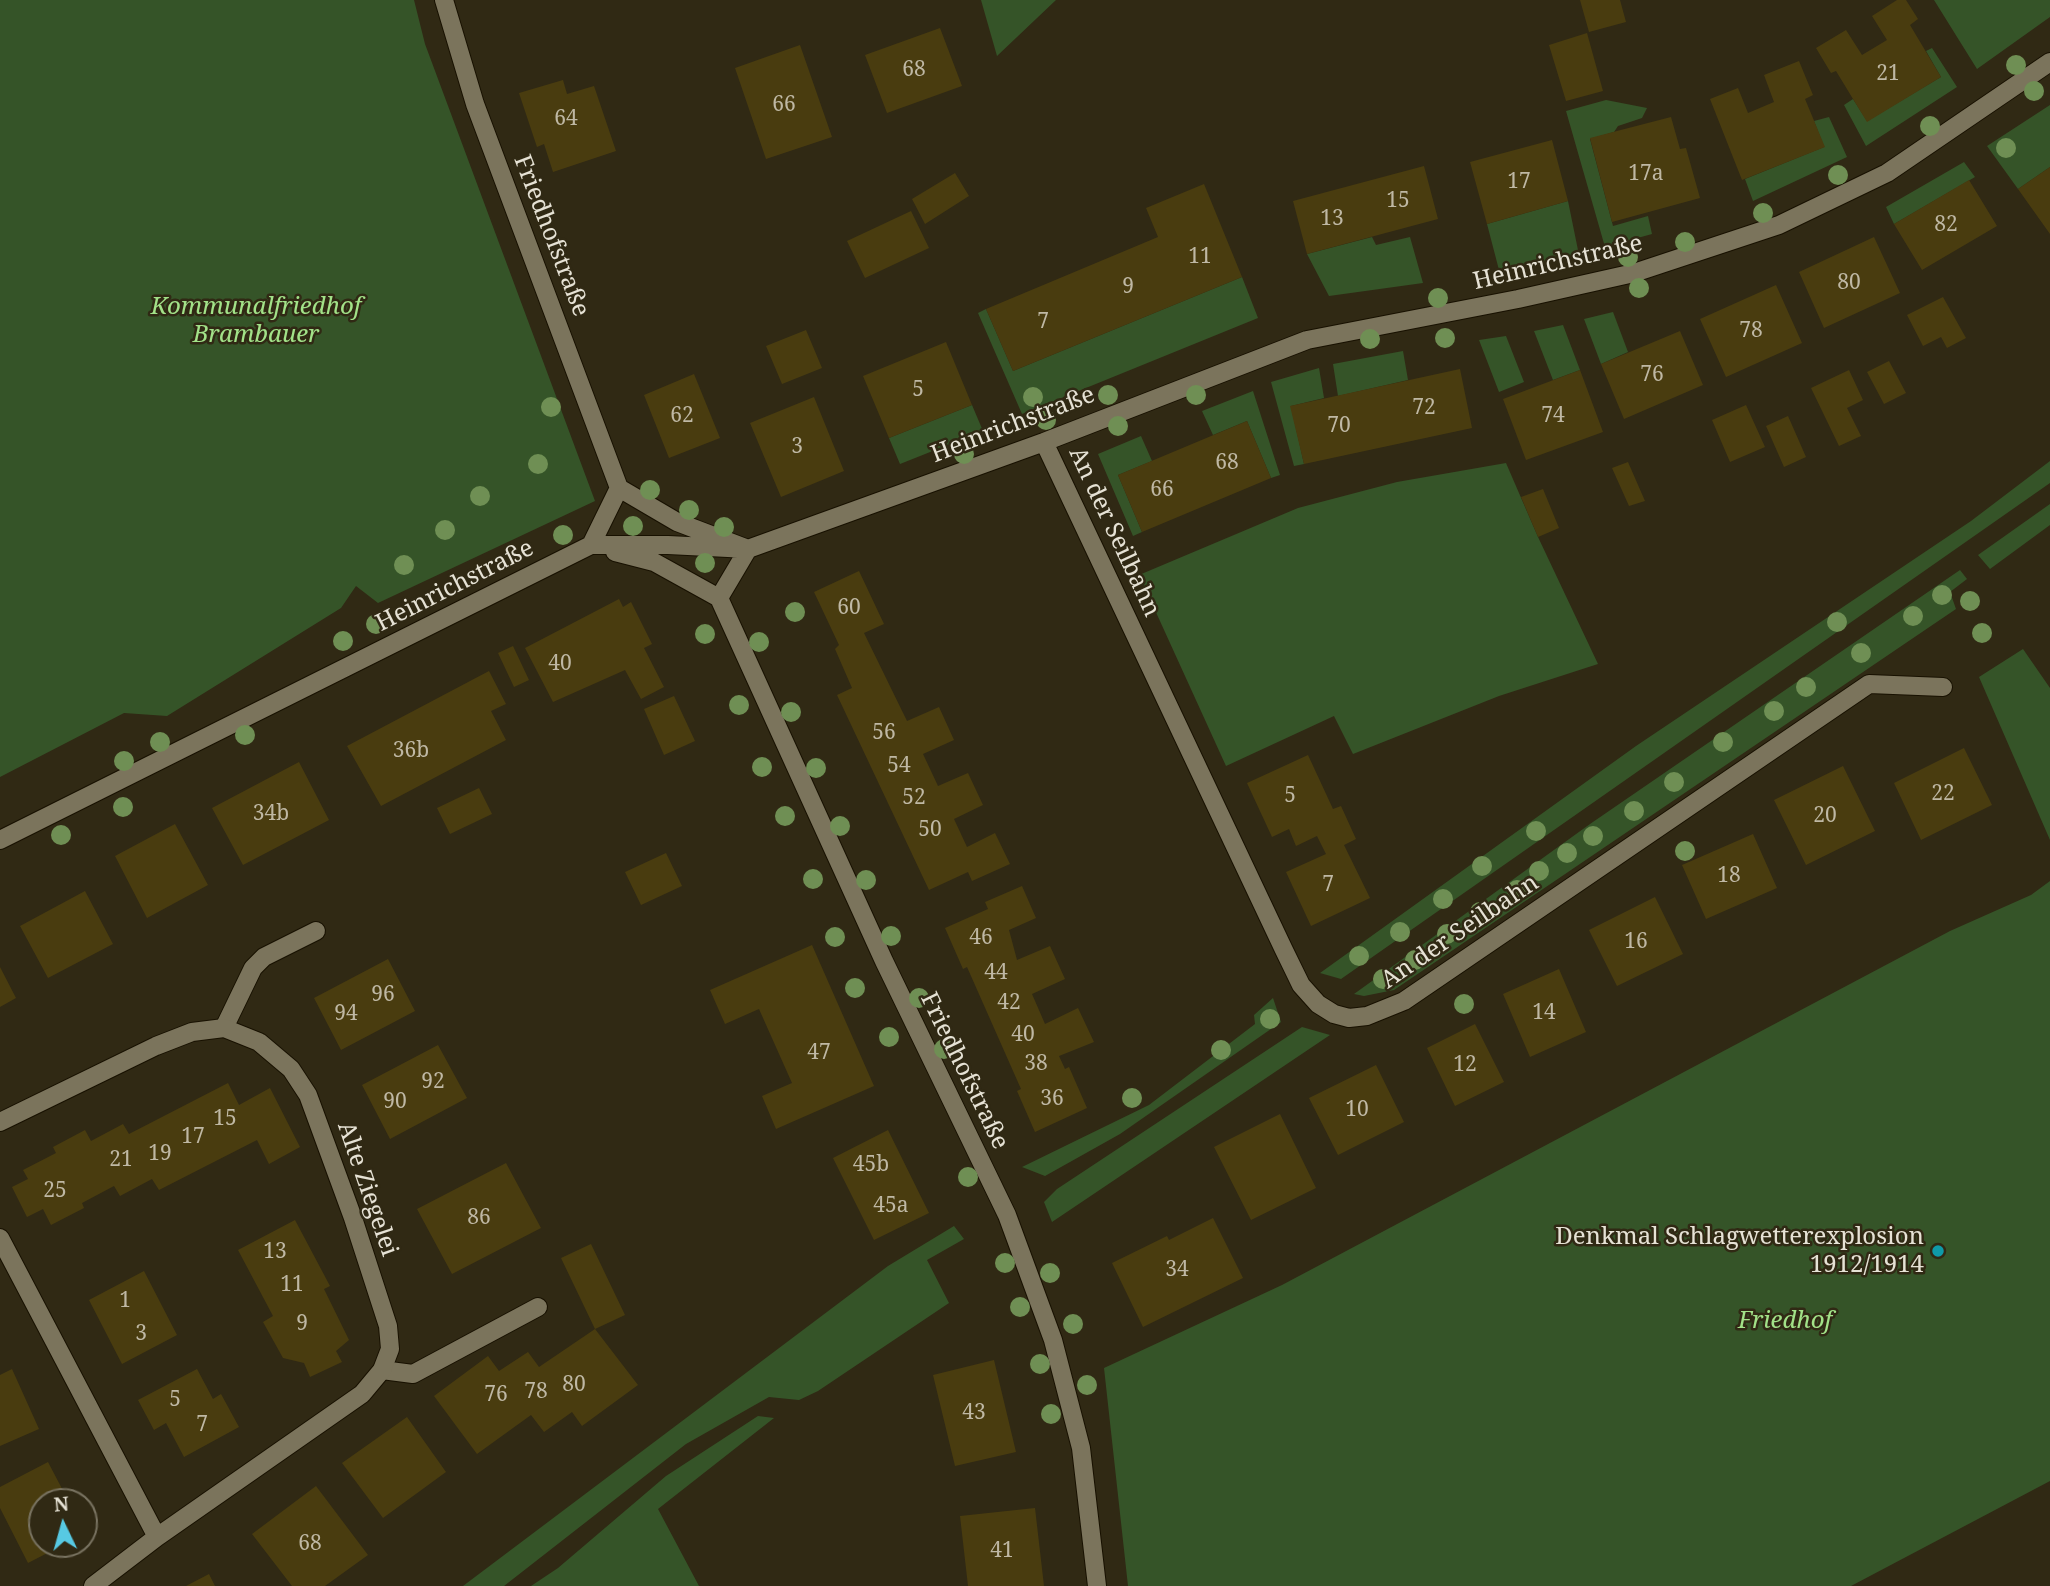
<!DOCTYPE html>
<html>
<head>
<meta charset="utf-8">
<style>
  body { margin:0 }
  #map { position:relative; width:2050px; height:1586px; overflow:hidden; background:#302914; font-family:"Noto Serif",serif }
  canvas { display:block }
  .north { position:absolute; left:28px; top:1488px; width:70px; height:70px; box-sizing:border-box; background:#302914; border:2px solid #797361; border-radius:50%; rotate:355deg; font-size:19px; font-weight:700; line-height:28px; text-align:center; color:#e6e2d5 }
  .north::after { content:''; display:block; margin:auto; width:24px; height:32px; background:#57c9e3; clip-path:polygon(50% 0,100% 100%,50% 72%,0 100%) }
</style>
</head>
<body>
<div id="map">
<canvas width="2050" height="1586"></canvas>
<div class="north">N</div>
</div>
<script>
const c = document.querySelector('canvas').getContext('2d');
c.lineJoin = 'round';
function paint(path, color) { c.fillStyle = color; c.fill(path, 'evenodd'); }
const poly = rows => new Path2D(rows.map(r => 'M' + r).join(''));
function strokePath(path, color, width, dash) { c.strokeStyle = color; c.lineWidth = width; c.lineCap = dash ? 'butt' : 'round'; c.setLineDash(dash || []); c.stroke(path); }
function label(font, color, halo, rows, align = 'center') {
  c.font = font + ' "Noto Serif",serif'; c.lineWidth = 5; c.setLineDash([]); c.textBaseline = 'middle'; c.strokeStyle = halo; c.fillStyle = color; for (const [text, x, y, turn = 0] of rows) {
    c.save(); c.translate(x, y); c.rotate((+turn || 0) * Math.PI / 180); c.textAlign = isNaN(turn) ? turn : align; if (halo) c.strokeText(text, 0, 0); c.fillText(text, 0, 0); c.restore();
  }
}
const green = poly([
  [0,0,414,0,425,44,595,501,378,603,356,586,341,608,167,716,124,713,0,777],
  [981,0,1056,0,997,56],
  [1934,0,2050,0,2050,17,1977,69],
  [1932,48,1957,87,1866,146,1844,105,1853,99,1867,121,1941,77,1926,51],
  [1606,100,1647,108,1642,118,1618,126,1614,132,1590,139,1613,226,1648,216,1652,234,1605,247,1566,111],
  [2050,105,2050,167,2018,189,1987,146],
  [1829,117,1847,157,1753,201,1745,179,1824,147,1814,121],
  [1964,162,1975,177,1894,224,1886,207],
  [1568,201,1579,255,1499,270,1487,224],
  [1372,237,1376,245,1410,237,1423,283,1329,296,1307,254],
  [1242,277,1258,318,1022,414,978,313,986,309,1013,371],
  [1613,312,1628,352,1601,364,1584,319],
  [1563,325,1580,370,1553,380,1534,331],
  [1506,336,1524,382,1499,392,1479,340],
  [1403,351,1408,380,1338,396,1333,364],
  [1319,368,1324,398,1291,406,1304,464,1294,466,1271,382],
  [1253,391,1280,475,1271,478,1247,421,1213,435,1202,411],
  [972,405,983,431,900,464,889,438],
  [1141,436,1152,461,1118,475,1142,532,1133,536,1098,454],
  [2050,461,2050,483,1341,979,1320,973,1636,746,1971,521],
  [1506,463,1538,537,1598,664,1499,696,1353,754,1334,716,1226,766,1139,575,1298,508,1397,482],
  [2050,504,2050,525,1990,569,1978,555],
  [1960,570,1967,579,1950,592,1956,609,1394,990,1364,996,1354,994,1590,824],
  [2023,649,2050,688,2050,840,1979,677],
  [2050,881,2050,1481,1851,1586,1128,1586,1104,1368,1282,1285,1950,931,2031,895],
  [1273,998,1281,1022,1120,1134,1045,1176,1022,1167,1149,1105,1255,1024,1254,1015],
  [1302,1027,1330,1035,1052,1222,1044,1202,1057,1189],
  [954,1226,964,1239,927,1260,949,1303,818,1391,799,1400,769,1397,686,1444,504,1586,463,1586,888,1266],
  [758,1416,774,1418,658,1509,699,1586,531,1586,558,1568,666,1476]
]);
const building = poly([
  [1580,0,1620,0,1626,22,1589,32],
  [1897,0,1906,0,1918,19,1910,25,1941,77,1867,122,1836,71,1831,73,1816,48,1846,30,1862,55,1887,40,1872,16],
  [940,28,962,86,887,113,865,55],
  [1587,33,1603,91,1566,101,1549,45],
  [800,45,832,137,766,159,735,68],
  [1799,61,1813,95,1805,99,1825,147,1742,180,1710,99,1738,88,1748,113,1774,102,1764,75],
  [563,80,567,94,594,86,616,151,553,172,544,144,537,147,519,93],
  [1671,117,1680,149,1686,148,1700,198,1612,222,1590,138],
  [1552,140,1568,201,1487,224,1470,162],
  [1424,166,1438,219,1307,254,1293,201],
  [2050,167,2050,234,2018,189],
  [955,173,969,196,925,224,912,199],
  [1969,180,1997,226,1922,270,1894,224],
  [1204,184,1242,277,1013,371,986,309,1158,237,1146,208],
  [911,211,929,248,865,278,847,241],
  [1874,237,1900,293,1824,328,1799,272],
  [1776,285,1802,343,1726,377,1700,319],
  [1943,297,1966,338,1947,348,1941,337,1923,346,1907,315],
  [806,330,822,368,782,384,766,346],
  [1680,331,1703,385,1624,419,1601,364],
  [946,342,972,405,889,438,863,376],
  [1889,361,1906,393,1884,404,1867,372],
  [1460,369,1472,428,1304,464,1290,406],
  [1580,370,1603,432,1526,460,1503,399],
  [1849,370,1863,400,1847,408,1861,436,1839,446,1811,388],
  [694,374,720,438,669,458,644,395],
  [814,397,844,471,781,497,750,423],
  [1746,405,1765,447,1730,462,1712,420],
  [1788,416,1806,457,1784,467,1766,426],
  [1247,421,1271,478,1142,532,1118,475],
  [1628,462,1645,501,1629,506,1612,468],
  [1543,489,1559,528,1538,537,1521,497],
  [859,571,884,624,864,633,907,721,939,707,954,740,923,754,938,786,968,773,983,805,954,819,967,847,995,833,1010,864,972,881,968,872,929,890,837,695,852,688,835,649,839,645,814,592],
  [619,599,623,607,631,602,652,644,644,648,664,687,641,699,625,670,553,702,525,648],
  [513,646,529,680,514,687,498,653],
  [489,671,506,704,491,711,506,740,381,806,347,746],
  [674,696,695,741,664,755,644,709],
  [1964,748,1992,805,1921,840,1894,783],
  [1308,755,1333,809,1341,806,1356,839,1344,845,1370,898,1311,926,1286,872,1326,854,1317,836,1296,846,1289,829,1272,837,1247,783],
  [299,762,329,820,243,865,212,808],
  [1843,766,1875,831,1806,865,1774,800],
  [479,788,492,814,450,834,437,808],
  [175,824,208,885,147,918,115,856],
  [1753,834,1777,888,1706,919,1682,865],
  [666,853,682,886,641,905,625,872],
  [1022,886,1036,918,1009,930,1017,960,1050,946,1065,979,1032,994,1045,1024,1078,1008,1094,1042,1059,1056,1065,1069,1069,1067,1087,1108,1035,1132,1017,1091,1021,1089,967,967,963,969,945,928,988,909,985,902],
  [85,891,113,944,48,978,20,926],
  [1655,897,1683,954,1617,986,1589,930],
  [812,945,874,1086,776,1129,762,1096,792,1083,759,1009,725,1024,710,990],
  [388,959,415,1011,341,1050,314,998],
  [0,967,16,998,0,1007],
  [1559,969,1586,1032,1530,1057,1503,994],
  [1475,1024,1504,1082,1455,1106,1427,1048],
  [438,1045,467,1098,390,1139,362,1085],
  [1376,1065,1404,1122,1338,1155,1309,1098],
  [228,1083,239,1105,270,1088,300,1147,269,1164,257,1140,159,1190,152,1179,120,1196,114,1186,82,1203,84,1208,51,1225,43,1209,27,1217,12,1187,28,1179,23,1170,56,1153,53,1147,85,1130,91,1141,123,1124,129,1134],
  [1280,1114,1316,1188,1251,1220,1214,1147],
  [888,1130,929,1213,874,1240,833,1158],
  [506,1163,541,1228,452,1274,417,1209],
  [1213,1218,1243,1278,1143,1327,1112,1263,1167,1236,1169,1240],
  [295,1220,330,1286,324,1289,349,1340,336,1351,342,1362,310,1377,304,1363,283,1358,263,1322,273,1316,238,1250],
  [591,1244,625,1315,595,1329,561,1258],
  [144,1271,177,1335,122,1364,89,1300],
  [595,1329,638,1385,582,1426,572,1412,544,1432,531,1415,477,1454,434,1396,488,1356,499,1371,528,1352,539,1367],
  [994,1360,1016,1452,955,1466,933,1375],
  [12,1369,39,1429,0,1446,0,1375],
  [197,1369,213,1399,221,1394,239,1427,184,1457,166,1423,154,1430,138,1400],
  [407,1417,446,1472,383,1518,342,1463],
  [48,1462,69,1502,42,1502,42,1544,65,1544,28,1563,0,1508,0,1487],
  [316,1486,368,1555,325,1586,292,1586,252,1534],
  [1035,1508,1044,1586,968,1586,960,1516],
  [209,1574,215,1586,186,1586]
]);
const lane = poly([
  [224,1028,253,968,264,957,316,931],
  [382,1370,413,1374,538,1307]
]);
const street = poly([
  [444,0,475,104,619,488,677,522,748,549,719,598],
  [1044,442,1283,948,1301,985,1318,1004,1334,1014,1349,1018,1367,1016,1404,1001,1869,684,1943,687],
  [591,545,619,488],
  [615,552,654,562,719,598,884,961,1007,1215,1053,1340,1081,1448,1097,1586],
  [0,840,591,545,668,545,748,549,1044,442,1307,340,1518,299,1634,273,1779,225,1887,173,2050,62],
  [0,1122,156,1046,192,1032,224,1028,259,1042,291,1069,308,1095,353,1218,388,1326,390,1349,382,1370,362,1394,157,1537,0,1238],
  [93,1586,157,1537]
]);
const trees = [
  [2016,65],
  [2034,91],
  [1930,126],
  [2006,148],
  [1838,175],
  [1763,213],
  [1685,242],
  [1628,257],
  [1639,288],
  [1438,298],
  [1445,338],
  [1370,339],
  [1108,395],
  [1196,395],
  [1033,397],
  [551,407],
  [1046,420],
  [1118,426],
  [964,454],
  [538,464],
  [650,490],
  [480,496],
  [689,510],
  [633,526],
  [724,527],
  [445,530],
  [563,535],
  [705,563],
  [404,565],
  [1942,595],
  [1970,601],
  [795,612],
  [1913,616],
  [1837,622],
  [376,624],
  [1982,633],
  [705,634],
  [343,641],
  [759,642],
  [1861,653],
  [1806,687],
  [739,705],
  [1774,711],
  [791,712],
  [245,735],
  [160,742],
  [1723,742],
  [124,761],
  [762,767],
  [816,768],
  [1674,782],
  [123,807],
  [1634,811],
  [785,816],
  [840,826],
  [1536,831],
  [61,835],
  [1593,836],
  [1685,851],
  [1567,853],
  [1482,866],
  [1539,871],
  [813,879],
  [866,880],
  [1517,890],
  [1443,899],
  [1480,912],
  [1400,932],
  [1447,934],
  [891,936],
  [835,937],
  [1359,956],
  [1415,960],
  [1383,979],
  [855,988],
  [919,998],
  [1464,1004],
  [1270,1019],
  [889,1037],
  [944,1049],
  [1221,1050],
  [1132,1098],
  [968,1177],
  [1005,1263],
  [1050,1273],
  [1020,1307],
  [1073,1324],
  [1040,1364],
  [1087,1385],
  [1051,1414]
];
const markers = [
  [1938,1251,7,"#0f9aa8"]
];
const numberNames = [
  ["68",914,70],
  ["21",1888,74],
  ["66",784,105],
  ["64",566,119],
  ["17a",1646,174],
  ["17",1519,182],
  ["15",1398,201],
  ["13",1332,219],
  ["82",1946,225],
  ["11",1200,257],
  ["80",1849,283],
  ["9",1128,287],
  ["7",1043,322],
  ["78",1751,331],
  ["76",1652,375],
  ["5",918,390],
  ["72",1424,408],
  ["62",682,416],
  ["74",1553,416],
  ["70",1339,426],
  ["3",797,447],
  ["68",1227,463],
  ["66",1162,490],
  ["60",849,608],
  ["40",560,664],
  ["56",884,733],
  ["36b",411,751],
  ["54",899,766],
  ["22",1943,794],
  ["5",1290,796],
  ["52",914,798],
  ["34b",271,814],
  ["20",1825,816],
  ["50",930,830],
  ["18",1729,876],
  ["7",1328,885],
  ["46",981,938],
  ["16",1636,942],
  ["44",996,973],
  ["96",383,995],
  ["42",1009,1003],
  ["14",1544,1013],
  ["94",346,1014],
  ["40",1023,1035],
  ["47",819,1053],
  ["38",1036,1064],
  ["12",1465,1065],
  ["92",433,1082],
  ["36",1052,1099],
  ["90",395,1102],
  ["10",1357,1110],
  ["15",225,1119],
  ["17",193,1137],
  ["19",160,1154],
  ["21",121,1160],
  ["45b",871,1165],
  ["25",55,1191],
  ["45a",891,1206],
  ["86",479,1218],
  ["13",275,1252],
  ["34",1177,1270],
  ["11",292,1285],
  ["1",125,1301],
  ["9",302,1324],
  ["3",141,1334],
  ["80",574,1385],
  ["78",536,1392],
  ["76",496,1395],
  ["5",175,1400],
  ["43",974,1413],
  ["7",202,1425],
  ["68",310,1544],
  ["41",1002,1551]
];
const streetNames = [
  ["Friedhofstraße",551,236,69],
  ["Heinrichstraße",1558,263,-13],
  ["Heinrichstraße",1013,425,-21],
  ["An der Seilbahn",1114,532,65],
  ["Heinrichstraße",455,586,-27],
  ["An der Seilbahn",1460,932,-34],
  ["Friedhofstraße",964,1071,64],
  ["Alte Ziegelei",367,1189,71]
];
const parkNames = [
  ["Kommunalfriedhof",256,307],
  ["Brambauer",256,335],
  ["Friedhof",1785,1321]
];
const poiNames = [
  ["Denkmal Schlagwetterexplosion",1924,1237],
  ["1912/1914",1924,1265]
];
paint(green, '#355428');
paint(building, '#493c0f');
strokePath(lane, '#181100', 20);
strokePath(street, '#181100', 20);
strokePath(lane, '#7b745c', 18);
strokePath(street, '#7b745c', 18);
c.fillStyle = '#6f8f54';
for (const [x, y] of trees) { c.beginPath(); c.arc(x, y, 10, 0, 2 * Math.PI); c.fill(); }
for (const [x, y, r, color] of markers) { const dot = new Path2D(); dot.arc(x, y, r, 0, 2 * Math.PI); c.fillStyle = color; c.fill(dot); strokePath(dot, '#302914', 2.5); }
label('21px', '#bfb8a4', null, numberNames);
label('24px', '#e6e2d5', '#302914', streetNames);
label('italic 24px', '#a2e288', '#302914', parkNames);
label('24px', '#e6e2d5', '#302914', poiNames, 'right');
</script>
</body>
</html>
